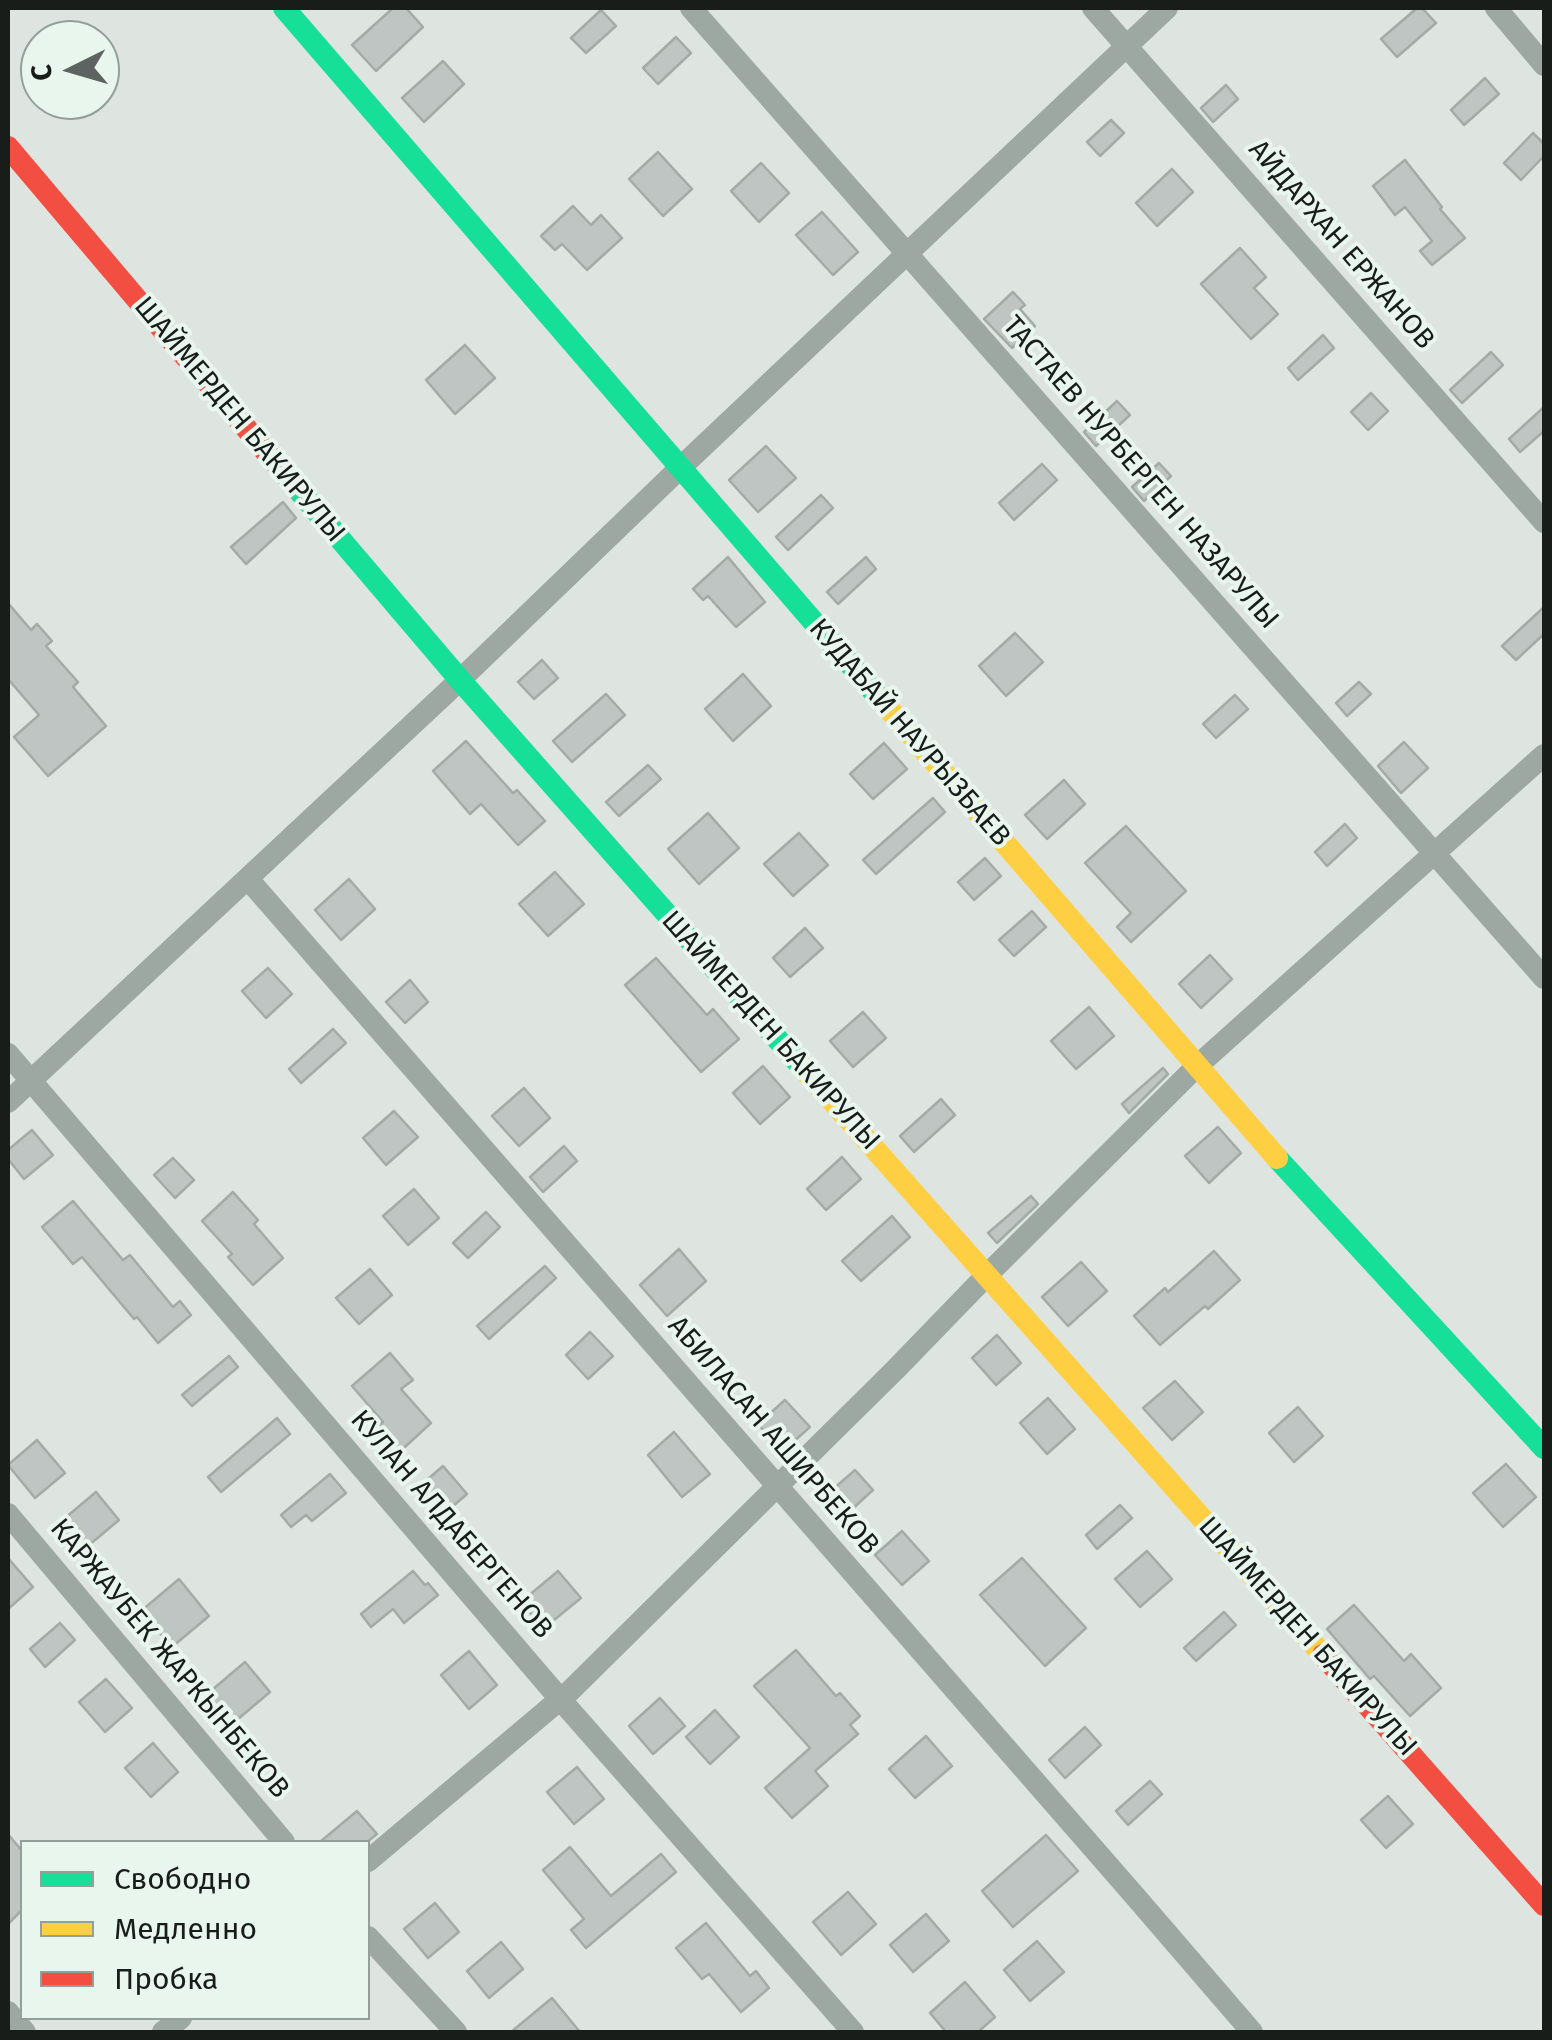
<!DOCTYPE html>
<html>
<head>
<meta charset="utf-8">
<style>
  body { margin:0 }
  #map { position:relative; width:1552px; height:2040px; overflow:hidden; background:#dee5e1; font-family:"Fira Sans",sans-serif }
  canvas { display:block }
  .frame { position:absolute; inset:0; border:10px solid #181d1a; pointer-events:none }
  .legend { position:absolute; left:20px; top:1840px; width:350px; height:180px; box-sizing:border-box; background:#e8f6ee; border:2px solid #959f99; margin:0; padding:12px 18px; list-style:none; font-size:30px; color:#181d1a }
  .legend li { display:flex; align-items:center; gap:20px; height:50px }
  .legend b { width:50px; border:2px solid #959f99 }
  .north { position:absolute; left:20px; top:20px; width:100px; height:100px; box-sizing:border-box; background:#e8f6ee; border:2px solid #959f99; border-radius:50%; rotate:265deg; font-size:28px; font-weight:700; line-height:40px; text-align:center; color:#181d1a }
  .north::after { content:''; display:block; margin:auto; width:35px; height:45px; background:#5d6360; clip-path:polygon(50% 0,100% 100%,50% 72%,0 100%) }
</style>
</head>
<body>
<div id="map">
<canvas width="1552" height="2040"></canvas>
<div class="frame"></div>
<ul class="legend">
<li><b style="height:12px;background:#16e098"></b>Свободно</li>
<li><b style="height:12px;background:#ffcf43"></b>Медленно</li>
<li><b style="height:12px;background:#f24e42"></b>Пробка</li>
</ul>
<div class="north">С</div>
</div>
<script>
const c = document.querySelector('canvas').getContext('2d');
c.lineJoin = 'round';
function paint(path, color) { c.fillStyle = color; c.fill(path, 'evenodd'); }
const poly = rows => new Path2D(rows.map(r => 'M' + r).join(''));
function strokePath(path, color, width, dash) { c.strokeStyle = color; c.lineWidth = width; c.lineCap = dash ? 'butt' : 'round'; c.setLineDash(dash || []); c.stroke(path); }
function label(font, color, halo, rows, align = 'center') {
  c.font = font + ' "Fira Sans",sans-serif'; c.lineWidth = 8; c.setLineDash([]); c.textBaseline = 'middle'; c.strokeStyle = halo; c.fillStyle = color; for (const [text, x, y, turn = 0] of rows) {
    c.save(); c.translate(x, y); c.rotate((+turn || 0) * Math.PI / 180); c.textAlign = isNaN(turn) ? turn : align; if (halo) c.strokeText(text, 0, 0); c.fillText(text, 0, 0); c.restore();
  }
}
const building = poly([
  [393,8,406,8,423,27,376,71,352,45,393,8],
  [1417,8,1422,8,1436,23,1397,57,1381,39,1417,8],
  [601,10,616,26,586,53,571,38,601,10],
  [676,37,691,53,658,84,643,68,676,37],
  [443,61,464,84,424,122,402,98,443,61],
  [1485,78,1499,94,1464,125,1451,110,1485,78],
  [1226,85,1238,99,1213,122,1201,108,1226,85],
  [1111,120,1124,133,1100,156,1087,142,1111,120],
  [1533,133,1544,144,1544,156,1521,180,1504,163,1533,133],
  [658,152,692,189,663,216,629,179,658,152],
  [1405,160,1442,207,1440,209,1465,238,1432,265,1420,251,1432,241,1405,207,1395,215,1373,186,1405,160],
  [761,163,789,193,759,222,731,191,761,163],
  [1172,169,1193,192,1157,226,1136,203,1172,169],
  [573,206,591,225,601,215,622,238,587,270,562,244,555,250,541,236,573,206],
  [822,212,858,252,833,275,796,235,822,212],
  [1240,248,1266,277,1254,288,1278,314,1251,339,1201,284,1240,248],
  [1013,292,1025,305,1020,309,1035,326,1012,348,984,319,1013,292],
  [1323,335,1334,348,1298,380,1288,368,1323,335],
  [465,345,495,378,455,414,426,380,465,345],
  [1491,352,1503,365,1462,403,1450,390,1491,352],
  [1371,393,1388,411,1368,430,1351,412,1371,393],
  [1117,401,1130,415,1096,446,1084,432,1117,401],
  [1544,407,1544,431,1520,452,1509,439,1544,407],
  [766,446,796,478,758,512,729,480,766,446],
  [1159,463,1171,476,1144,501,1132,487,1159,463],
  [1042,464,1057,480,1014,520,999,503,1042,464],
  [821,495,833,508,788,550,776,537,821,495],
  [283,502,296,518,246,564,231,547,283,502],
  [728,557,765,602,736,627,708,596,703,600,693,589,728,557],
  [866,557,876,569,838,604,827,592,866,557],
  [8,603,31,630,37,624,52,641,46,646,78,682,73,687,106,726,48,776,14,737,39,715,8,679,8,603],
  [1544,607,1544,634,1516,660,1502,646,1544,607],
  [1015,633,1043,662,1006,696,979,666,1015,633],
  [542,660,558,678,534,699,518,682,542,660],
  [743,674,771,706,733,741,705,709,743,674],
  [1359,682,1371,694,1347,716,1336,703,1359,682],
  [606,694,625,715,572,762,553,741,606,694],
  [1235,695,1248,709,1216,738,1203,724,1235,695],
  [466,741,513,793,517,790,545,821,518,845,481,804,470,814,433,771,466,741],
  [1404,742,1428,768,1401,793,1378,766,1404,742],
  [884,743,907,769,873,799,850,774,884,743],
  [648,765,661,779,619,816,606,802,648,765],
  [1064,780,1085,804,1047,839,1025,815,1064,780],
  [933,798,945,812,876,874,863,860,933,798],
  [708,813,739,848,699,884,668,849,708,813],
  [1345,824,1357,838,1327,866,1315,852,1345,824],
  [1126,826,1186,891,1131,942,1117,927,1131,913,1085,863,1126,826],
  [799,833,828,865,793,896,764,864,799,833],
  [985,858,1001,876,974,900,958,882,985,858],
  [555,872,584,904,548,936,519,904,555,872],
  [349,879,375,909,341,940,315,910,349,879],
  [1032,911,1046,927,1014,956,999,940,1032,911],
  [805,928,823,948,790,977,773,958,805,928],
  [1210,955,1232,979,1201,1008,1179,984,1210,955],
  [656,958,707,1015,713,1009,739,1039,701,1072,625,985,656,958],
  [268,968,292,994,266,1018,242,991,268,968],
  [410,980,428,1002,405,1023,386,1002,410,980],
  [1089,1007,1114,1036,1076,1069,1051,1041,1089,1007],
  [863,1012,886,1038,853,1067,830,1041,863,1012],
  [333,1029,346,1043,301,1083,289,1069,333,1029],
  [763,1066,790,1097,760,1124,733,1093,763,1066],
  [1163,1068,1168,1074,1129,1113,1122,1104,1163,1068],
  [524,1088,550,1118,519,1146,492,1116,524,1088],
  [941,1099,955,1115,914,1152,900,1136,941,1099],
  [394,1111,418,1137,386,1165,363,1138,394,1111],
  [1218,1127,1241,1153,1209,1183,1185,1156,1218,1127],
  [32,1130,53,1155,24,1179,8,1159,8,1150,32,1130],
  [564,1146,577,1161,543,1192,530,1177,564,1146],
  [842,1157,861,1179,826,1210,807,1189,842,1157],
  [173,1158,194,1180,175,1198,154,1175,173,1158],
  [414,1189,439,1218,408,1245,383,1216,414,1189],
  [233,1192,258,1220,254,1224,283,1258,253,1285,228,1257,232,1254,202,1221,233,1192],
  [1031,1196,1038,1204,997,1243,988,1233,1031,1196],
  [73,1201,123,1260,130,1255,173,1307,180,1301,191,1315,158,1343,137,1317,134,1319,82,1257,73,1264,42,1227,73,1201],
  [486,1212,500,1227,468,1258,453,1243,486,1212],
  [892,1216,910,1237,861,1281,842,1261,892,1216],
  [679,1249,706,1281,667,1316,640,1285,679,1249],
  [1214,1251,1240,1280,1208,1309,1205,1306,1160,1345,1134,1316,1165,1288,1168,1292,1214,1251],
  [1081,1262,1107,1291,1068,1326,1042,1297,1081,1262],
  [545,1266,556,1278,489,1339,477,1326,545,1266],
  [370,1269,392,1295,359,1324,336,1298,370,1269],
  [590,1332,613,1356,588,1379,566,1355,590,1332],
  [997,1335,1021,1363,996,1385,972,1358,997,1335],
  [390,1353,413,1380,401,1389,431,1423,394,1457,371,1432,383,1422,352,1386,390,1353],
  [229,1356,238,1367,192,1406,182,1395,229,1356],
  [1175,1381,1203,1412,1172,1440,1143,1408,1175,1381],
  [1048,1398,1075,1429,1047,1454,1020,1423,1048,1398],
  [785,1400,810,1427,782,1452,758,1424,785,1400],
  [1298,1407,1323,1436,1294,1462,1269,1433,1298,1407],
  [277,1418,290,1434,221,1492,208,1477,277,1418],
  [674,1432,710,1474,682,1497,648,1455,674,1432],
  [37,1440,65,1473,35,1498,8,1465,37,1440],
  [1506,1464,1536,1497,1503,1527,1473,1493,1506,1464],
  [443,1466,467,1494,445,1513,421,1485,443,1466],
  [855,1470,873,1490,849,1512,831,1491,855,1470],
  [330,1474,346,1493,312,1521,306,1515,291,1527,281,1515,330,1474],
  [96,1492,119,1520,82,1551,59,1523,96,1492],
  [1120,1505,1132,1518,1097,1549,1086,1535,1120,1505],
  [902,1531,929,1561,902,1585,875,1555,902,1531],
  [1147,1551,1172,1579,1140,1607,1115,1579,1147,1551],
  [8,1558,33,1587,8,1609,8,1558],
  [1022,1558,1086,1628,1045,1666,980,1595,1022,1558],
  [413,1571,425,1585,428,1583,438,1595,404,1623,393,1609,371,1627,361,1614,413,1571],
  [558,1571,581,1598,543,1629,521,1602,558,1571],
  [179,1579,209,1616,172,1647,141,1611,179,1579],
  [1354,1605,1404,1661,1411,1654,1441,1688,1410,1716,1374,1676,1370,1679,1327,1629,1354,1605],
  [1224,1612,1236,1625,1196,1661,1184,1648,1224,1612],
  [60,1623,75,1640,45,1667,30,1649,60,1623],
  [796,1650,836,1696,840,1693,860,1716,850,1725,858,1734,815,1771,828,1786,792,1818,765,1788,810,1748,754,1686,796,1650],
  [469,1651,497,1685,469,1709,441,1675,469,1651],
  [245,1662,270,1692,231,1725,206,1695,245,1662],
  [106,1679,132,1708,105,1732,79,1702,106,1679],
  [660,1698,685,1726,653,1754,629,1726,660,1698],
  [715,1710,739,1737,710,1764,686,1737,715,1710],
  [1085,1727,1101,1745,1065,1778,1049,1760,1085,1727],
  [926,1736,952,1766,915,1798,889,1769,926,1736],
  [153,1743,178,1772,151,1797,125,1768,153,1743],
  [577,1767,604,1799,574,1824,547,1792,577,1767],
  [1150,1781,1162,1794,1128,1825,1116,1811,1150,1781],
  [1388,1796,1413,1824,1386,1848,1361,1820,1388,1796],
  [357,1811,377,1834,367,1842,320,1842,357,1811],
  [8,1834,22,1851,22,1910,8,1924,8,1834],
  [1046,1835,1078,1871,1013,1927,982,1891,1046,1835],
  [570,1847,611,1896,661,1854,676,1872,586,1948,571,1930,584,1919,543,1870,570,1847],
  [848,1892,876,1924,841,1955,813,1922,848,1892],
  [435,1903,459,1932,428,1958,404,1929,435,1903],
  [926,1914,949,1941,913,1972,890,1945,926,1914],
  [706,1923,750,1976,756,1971,769,1988,741,2012,709,1974,702,1979,676,1948,706,1923],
  [1037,1941,1064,1972,1030,2001,1004,1970,1037,1941],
  [501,1942,523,1969,489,1998,467,1971,501,1942],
  [965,1982,995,2017,978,2032,946,2032,930,2013,965,1982],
  [552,1998,580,2032,511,2032,552,1998]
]);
const street = poly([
  [691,8,1544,978],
  [1093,8,1544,522],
  [1496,8,1544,65],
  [248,879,1134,1895,1252,2032],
  [8,1054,560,1699,853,2032],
  [8,1102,460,680,680,468,1167,8],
  [8,1514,284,1842],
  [368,1861,570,1691,895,1370,987,1275,1196,1067,1544,755],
  [368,1937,456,2032],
  [8,2012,25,2032],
  [163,2032,181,2018]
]);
const fast = poly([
  [284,8,881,700],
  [284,473,460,680,802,1067],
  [1277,1158,1544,1448]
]);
const slow = poly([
  [881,700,1277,1158],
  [802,1067,1323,1655]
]);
const jam = poly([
  [8,147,284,473],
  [1323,1655,1544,1905]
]);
const streetNames = [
  ["АЙДАРХАН ЕРЖАНОВ",1341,245,49],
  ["ШАЙМЕРДЕН БАКИРУЛЫ",239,420,50],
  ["ТАСТАЕВ НУРБЕРГЕН НАЗАРУЛЫ",1140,473,49],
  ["КУДАБАЙ НАУРЫЗБАЕВ",909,733,49],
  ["ШАЙМЕРДЕН БАКИРУЛЫ",770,1031,48],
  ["АБИЛАСАН АШИРБЕКОВ",773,1436,49],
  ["КУЛАН АЛДАБЕРГЕНОВ",451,1525,49],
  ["ШАЙМЕРДЕН БАКИРУЛЫ",1307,1637,48],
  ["КАРЖАУБЕК ЖАРКЫНБЕКОВ",169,1659,50]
];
paint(building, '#bfc5c2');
strokePath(building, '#a4aaa6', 2.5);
strokePath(street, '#9da8a2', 22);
strokePath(fast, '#16e098', 22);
strokePath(slow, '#ffcf43', 22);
strokePath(jam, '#f24e42', 22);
label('28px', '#181d1a', '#e8f6ee', streetNames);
</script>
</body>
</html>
